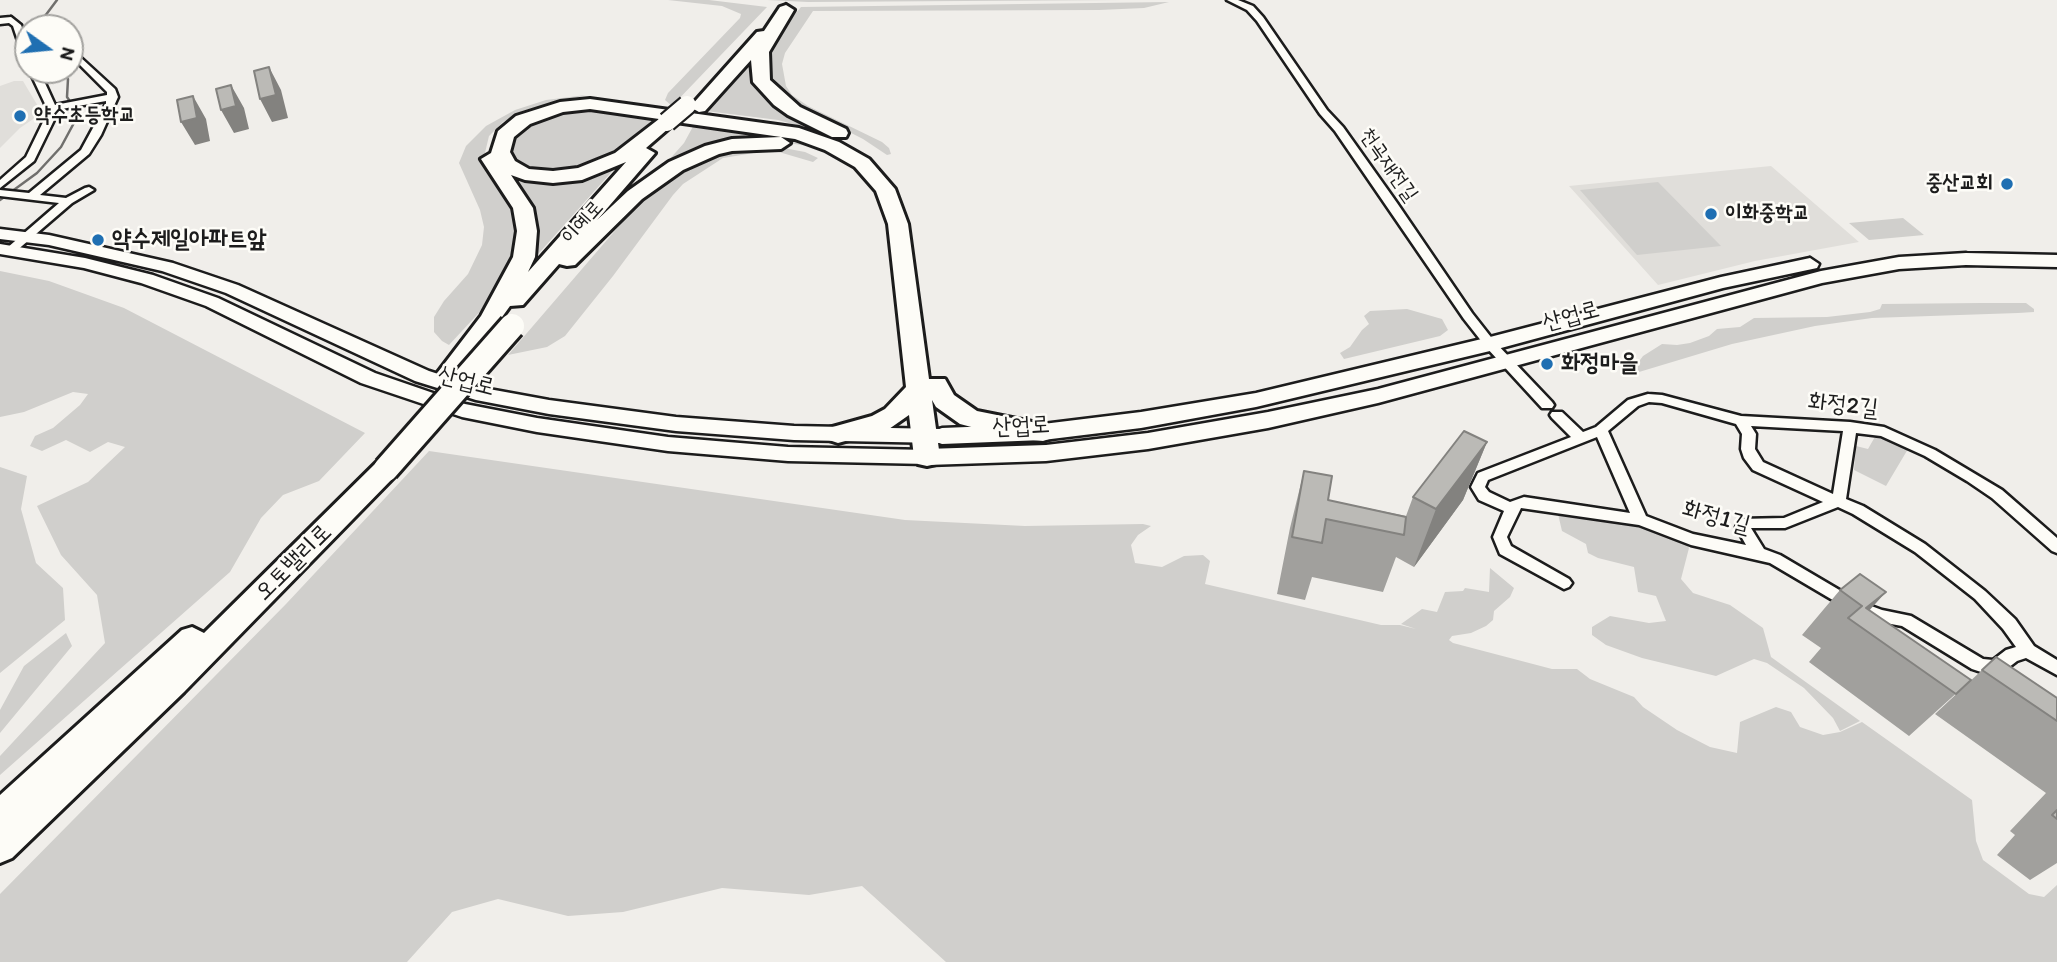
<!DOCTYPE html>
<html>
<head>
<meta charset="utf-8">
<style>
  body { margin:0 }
  #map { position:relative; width:2057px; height:962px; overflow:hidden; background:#f0eeea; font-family:Itim,sans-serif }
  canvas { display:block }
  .north { position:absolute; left:14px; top:14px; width:70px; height:70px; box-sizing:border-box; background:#fdfcf7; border:2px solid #a3a29f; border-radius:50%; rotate:105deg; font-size:19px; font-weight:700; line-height:28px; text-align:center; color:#1c1c1c }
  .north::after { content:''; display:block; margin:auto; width:24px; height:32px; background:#1f6fb2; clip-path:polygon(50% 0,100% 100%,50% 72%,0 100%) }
</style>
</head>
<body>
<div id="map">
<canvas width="2057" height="962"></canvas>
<div class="north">N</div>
</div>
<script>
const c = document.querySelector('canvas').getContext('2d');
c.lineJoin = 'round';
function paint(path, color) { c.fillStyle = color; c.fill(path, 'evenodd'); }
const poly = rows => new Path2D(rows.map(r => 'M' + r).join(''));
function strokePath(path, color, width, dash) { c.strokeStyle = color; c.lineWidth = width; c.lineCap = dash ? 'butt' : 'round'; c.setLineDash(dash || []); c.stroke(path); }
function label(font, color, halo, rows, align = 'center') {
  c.font = font + ' Itim,"Poor Story",sans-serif'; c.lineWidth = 5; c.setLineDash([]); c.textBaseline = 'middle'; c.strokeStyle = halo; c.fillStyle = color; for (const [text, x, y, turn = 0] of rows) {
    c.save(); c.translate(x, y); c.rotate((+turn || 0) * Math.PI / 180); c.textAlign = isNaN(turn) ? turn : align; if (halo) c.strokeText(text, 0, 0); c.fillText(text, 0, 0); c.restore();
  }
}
const built = poly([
  [14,81,23,81,42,113,20,128,0,148,0,86],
  [1771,166,1859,242,1755,261,1658,285,1569,186]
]);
const green = poly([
  [668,0,709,0,767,7,672,106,665,100,668,93,740,18,741,14,722,6],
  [767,0,1122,0,808,2],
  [1169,2,1144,8,1099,10,813,11,785,53,782,64,786,86,792,95,808,106,882,142,889,148,891,154,887,155,863,139,798,106,769,82,765,58,773,40,801,7],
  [749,59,753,60,752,70,825,133,778,120,706,111],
  [586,95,522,111,503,122,489,136,484,157,487,168,515,212,520,241,501,289,449,345,442,341,434,332,434,317,444,301,468,274,482,245,484,227,480,210,459,163,466,146,486,126,515,110,546,100],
  [575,106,663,116,636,143,582,171,537,172,513,163,506,139,515,129],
  [696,121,778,132,818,144,813,147,771,140,675,162,668,161,684,143],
  [773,146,805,152,818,158,813,162,772,150,723,158,683,184,673,195,613,276,565,336,547,347,508,355,637,205,674,173,714,153],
  [613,166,616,167,531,262,531,205,509,175],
  [1658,182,1721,246,1637,255,1580,190],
  [1903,218,1924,235,1869,240,1849,223],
  [0,271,49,281,124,308,365,433,319,481,283,495,261,518,230,572,0,775,0,756,105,643,97,595,61,555,37,506,88,482,125,447,108,442,90,452,66,440,42,451,30,446,35,436,53,428,80,405,88,394,73,392,24,412,0,417],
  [1980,303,2026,303,2034,309,2034,312,2018,313,1872,318,1815,326,1732,344,1639,372,1634,368,1643,356,1662,344,1677,345,1690,343,1709,336,1717,329,1740,327,1754,318,1827,317,1870,312,1880,309,1882,304],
  [1407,309,1442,319,1448,330,1440,336,1344,359,1340,353,1350,347,1362,330,1369,324,1364,316,1370,311],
  [1876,435,1908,449,1886,486,1854,470,1856,446,1868,449],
  [429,451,905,520,1025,526,1143,524,1151,526,1138,535,1131,545,1135,563,1162,567,1184,556,1203,555,1210,561,1205,584,1381,625,1400,625,1416,629,1401,624,1422,609,1437,612,1445,592,1463,591,1465,588,1489,592,1490,568,1514,588,1510,597,1494,611,1493,620,1486,626,1471,633,1452,636,1449,640,1453,643,1552,669,1577,669,1590,679,1634,697,1643,707,1677,730,1710,747,1737,753,1740,722,1776,707,1791,712,1800,727,1823,735,1840,732,1862,722,1972,800,1976,841,1983,860,2029,894,2044,897,2057,885,2057,962,946,962,862,886,809,895,722,888,623,912,568,916,498,899,452,912,407,962,0,962,0,894,286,604],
  [0,467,27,476,21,509,36,563,63,588,65,620,0,673],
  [1566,513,1643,527,1686,543,1689,548,1681,579,1693,593,1730,605,1763,628,1771,657,1860,721,1840,731,1833,718,1804,688,1767,663,1754,659,1716,676,1642,658,1606,645,1592,635,1592,627,1610,616,1649,623,1666,621,1656,596,1638,592,1634,567,1598,558,1588,553,1586,544,1562,531,1558,514],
  [66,633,72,646,0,733,0,710,24,666]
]);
const stream = poly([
  [45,28,45,16,57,0],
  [0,200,37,173,61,147,75,121,76,110,67,97,68,79,60,70]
]);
const street = poly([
  [1227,0,1238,0,1253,6,1263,17,1327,110,1343,127,1397,203,1472,313,1494,341,1552,402,1554,405,1552,408,1542,408,1486,347,1464,319,1335,131,1320,114,1257,21,1247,10,1227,0],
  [11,17,21,25,28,43,28,59,23,56,13,26,9,23,0,24,0,18,11,17],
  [79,56,115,89,118,97,101,135,89,154,40,195,66,198,85,188,89,187,94,190,72,203,15,252,7,252,7,248,59,203,0,196,0,190,29,193,81,150,106,104,106,101,56,110,55,118,34,161,0,188,0,180,26,157,45,118,47,108,29,70,39,70,55,105,107,95,107,92,76,61,76,57,79,56],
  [1648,394,1662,395,1741,416,1850,422,1884,427,1935,450,2002,490,2057,538,2057,553,2052,551,1992,498,1967,481,1925,456,1881,436,1856,433,1846,499,1863,506,1925,544,1985,591,2015,619,2034,646,2057,660,2057,675,2026,658,2017,661,2004,671,1990,675,1972,669,1902,626,1880,622,1848,609,1770,563,1691,545,1639,525,1521,508,1507,537,1511,546,1569,579,1572,583,1569,587,1564,589,1500,554,1493,537,1504,511,1479,500,1471,487,1478,473,1571,437,1552,418,1550,415,1552,412,1562,412,1583,432,1596,427,1628,400,1648,394],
  [1649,402,1662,403,1736,424,1742,434,1741,449,1744,458,1753,470,1823,502,1784,518,1740,519,1736,527,1746,545,1693,534,1646,516,1608,431,1638,406,1649,402],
  [1751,426,1843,431,1833,494,1763,462,1755,449,1756,434,1751,426],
  [1597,437,1630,513,1524,497,1510,502,1489,492,1485,487,1488,480,1597,437],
  [1838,507,1853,514,1915,552,1975,599,2003,629,2016,647,2006,650,1993,660,1983,659,1911,616,1882,610,1858,601,1780,555,1764,549,1751,528,1785,528,1838,507]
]);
const secondary = poly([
  [0,229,49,235,173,263,238,285,429,371,478,387,549,400,676,417,794,426,940,429,947,431,950,436,947,441,940,443,794,440,676,431,549,414,476,400,415,381,226,293,162,271,49,245,0,239,0,229],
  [0,244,85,258,153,275,218,298,375,373,465,404,537,418,668,437,788,447,927,450,934,452,937,457,934,462,927,464,788,461,668,451,537,432,462,417,361,383,206,306,141,283,84,268,0,254,0,244]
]);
const primary = poly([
  [1966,253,2057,255,2057,267,1966,265,1899,269,1822,283,1378,403,1268,428,1148,449,1046,461,927,465,919,463,916,457,919,451,927,449,1046,445,1148,433,1268,412,1378,389,1821,271,1899,257,1966,253],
  [1810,258,1819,264,1817,268,1723,288,1490,351,1256,407,1141,428,1043,440,942,444,934,441,931,436,934,431,942,428,1043,424,1141,412,1256,393,1490,337,1721,277,1810,258]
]);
const highway = poly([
  [786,5,794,10,769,52,770,80,800,107,846,129,848,133,846,137,832,137,788,115,774,105,753,82,751,60,705,111,699,112,690,107,757,32,764,31,780,7,786,5],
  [590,99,799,128,839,142,869,159,895,189,908,224,929,379,945,379,954,395,977,411,1052,426,1056,432,1052,438,1043,441,1013,438,960,424,936,407,932,400,940,457,936,464,927,466,918,464,914,457,909,415,889,429,838,443,829,440,825,434,829,428,872,416,885,409,906,387,888,224,876,191,855,167,825,150,795,139,676,122,646,148,655,153,597,220,628,191,669,162,705,146,732,139,781,137,790,143,781,149,732,151,719,154,683,170,642,199,575,265,567,266,559,264,523,305,510,306,455,382,447,384,439,382,435,376,481,316,513,257,517,231,513,208,481,159,491,153,498,131,516,116,560,102,590,99],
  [590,109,659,119,615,153,578,168,553,171,529,169,515,161,510,152,514,137,530,124,563,112,590,109],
  [626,162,528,272,535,257,537,231,533,208,511,175,525,180,553,183,582,180,626,162],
  [386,460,395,462,399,469,395,476,184,692,12,858,0,863,0,795,182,630,192,627,204,633,377,462,386,460]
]);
const highwayBridgeFar1 = poly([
  [667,122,687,105]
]);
const highwayBridge = poly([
  [386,469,512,326]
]);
const wall = poly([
  [1487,442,1463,500,1414,567,1396,557,1383,592,1312,577,1305,600,1277,594,1290,528,1304,471,1328,500,1406,516,1413,497],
  [1840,590,1971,680,1909,736,1809,662,1821,648,1802,635],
  [1996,657,2057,698,2057,863,2030,880,1997,855,2015,835,2010,831,2046,793,1935,714]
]);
const shadedWall = poly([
  [269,67,281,90,288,118,272,122,260,99],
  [231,85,244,108,249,129,234,133,221,110],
  [193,96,206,119,210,141,195,145,181,122],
  [1487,442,1463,500,1414,567,1436,509],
  [1886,592,1857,624,1866,608]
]);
const building = poly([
  [269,67,276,95,260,99,254,71,269,67],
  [231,85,236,106,221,110,216,89,231,85],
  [193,96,197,118,181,122,177,100,193,96],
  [1464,431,1487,442,1436,509,1413,497,1464,431],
  [1304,471,1332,476,1328,500,1406,517,1404,535,1326,519,1322,543,1292,537,1304,471],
  [1860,574,1886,592,1866,608,1971,680,1956,694,1848,618,1862,606,1840,590,1860,574],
  [1996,657,2057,698,2057,721,1982,670,1996,657],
  [2057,810,2057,819,2052,815,2057,810]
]);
const markers = [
  [20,116,7,"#1f6fb2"],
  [2007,184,7,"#1f6fb2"],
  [1711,214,7,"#1f6fb2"],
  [98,240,7,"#1f6fb2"],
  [1547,364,7,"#1f6fb2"]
];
const farPoinames = [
  ["약수초등학교",34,116],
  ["중산교회",1993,184,"right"],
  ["이화중학교",1725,214]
];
const farStreetnames = [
  ["천곡재전길",1388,165,55],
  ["이예로",583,223,-48]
];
const poiNames = [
  ["약수제일아파트앞",112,240],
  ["화정마을",1561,364]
];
const streetNames = [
  ["산업로",1571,317,-15],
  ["산업로",466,382,14],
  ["화정2길",1843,406,6],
  ["산업로",1021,427,-3],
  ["화정1길",1716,518,15],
  ["오토밸리로",294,563,-45]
];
paint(built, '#e0deda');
paint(green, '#d0cfcc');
strokePath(stream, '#706f6d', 2.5);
strokePath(street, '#1c1c1c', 5);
strokePath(secondary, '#1c1c1c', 5);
strokePath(primary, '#1c1c1c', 5);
strokePath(highway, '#1c1c1c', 6);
paint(street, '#fdfcf7');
paint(secondary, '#fdfcf7');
paint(primary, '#fdfcf7');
paint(highway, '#fdfcf7');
strokePath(highwayBridgeFar1, '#1c1c1c', 22, []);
strokePath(highwayBridge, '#1c1c1c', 30, []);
strokePath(highwayBridgeFar1, '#fdfcf7', 18);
strokePath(highwayBridge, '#fdfcf7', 24);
paint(wall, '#a1a09d');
paint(shadedWall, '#83827f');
paint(building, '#bbbab6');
strokePath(building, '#83827f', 2);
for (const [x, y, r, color] of markers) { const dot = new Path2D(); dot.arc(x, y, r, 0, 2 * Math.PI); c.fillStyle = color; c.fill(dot); strokePath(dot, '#fdfcf7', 2.5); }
label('bold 21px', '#1c1c1c', '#fdfcf7', farPoinames, 'left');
label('21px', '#1c1c1c', '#fdfcf7', farStreetnames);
label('bold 24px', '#1c1c1c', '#fdfcf7', poiNames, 'left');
label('24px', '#1c1c1c', '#fdfcf7', streetNames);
</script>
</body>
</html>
